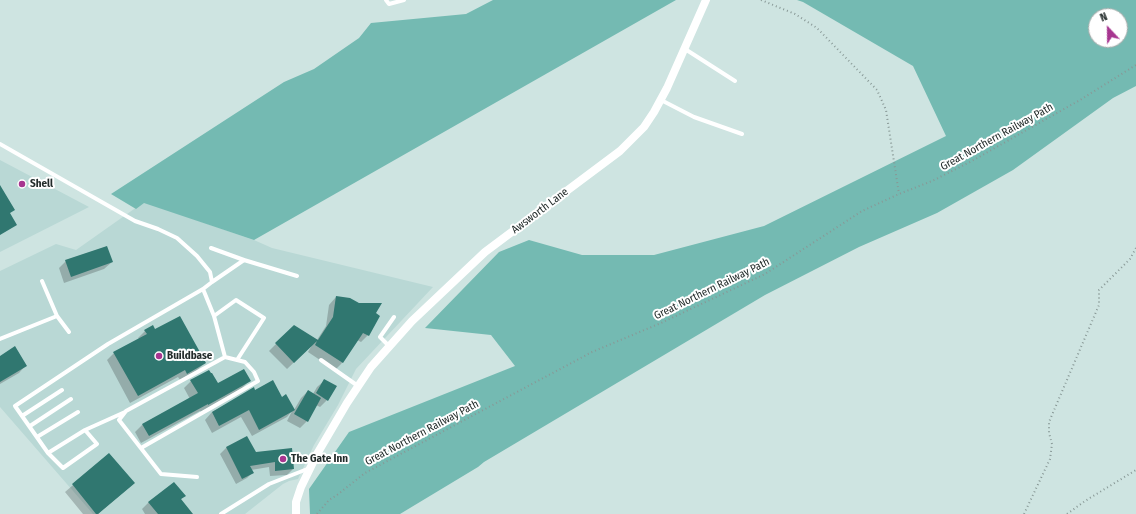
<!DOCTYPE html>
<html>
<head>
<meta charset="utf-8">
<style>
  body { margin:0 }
  #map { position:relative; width:1136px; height:514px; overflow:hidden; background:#cee4e1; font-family:"Fira Sans Condensed",sans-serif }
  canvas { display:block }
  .north { position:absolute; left:1088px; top:8px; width:40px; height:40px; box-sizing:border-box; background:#fff; border:1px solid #a7abaa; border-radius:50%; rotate:338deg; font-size:11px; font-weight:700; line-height:16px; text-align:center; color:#232c2b }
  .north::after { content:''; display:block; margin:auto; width:14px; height:18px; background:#a73590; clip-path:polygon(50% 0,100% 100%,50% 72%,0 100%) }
</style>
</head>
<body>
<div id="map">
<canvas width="1136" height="514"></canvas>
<div class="north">N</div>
</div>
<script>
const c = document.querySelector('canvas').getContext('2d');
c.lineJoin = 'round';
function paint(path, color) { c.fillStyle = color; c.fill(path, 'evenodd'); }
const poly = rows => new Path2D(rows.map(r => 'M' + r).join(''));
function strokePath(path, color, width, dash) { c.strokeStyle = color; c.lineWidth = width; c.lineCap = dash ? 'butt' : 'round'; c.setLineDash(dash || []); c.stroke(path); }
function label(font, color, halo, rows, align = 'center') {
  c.font = font + ' "Fira Sans Condensed",sans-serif'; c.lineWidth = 4; c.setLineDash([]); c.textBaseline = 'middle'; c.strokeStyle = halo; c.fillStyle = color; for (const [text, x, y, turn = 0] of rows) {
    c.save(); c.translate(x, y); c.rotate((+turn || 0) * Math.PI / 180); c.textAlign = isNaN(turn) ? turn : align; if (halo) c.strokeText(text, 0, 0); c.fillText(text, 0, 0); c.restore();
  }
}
const built = poly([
  [0,160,89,207,0,252],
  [144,202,254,240,272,248,433,287,356,369,338,405,314,445,298,479,289,481,283,484,245,514,93,514,0,407,0,271,56,244,76,250]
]);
const forest = poly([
  [493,0,676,0,254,240,144,203,136,209,111,194,284,82,314,69,359,38,371,23,466,14],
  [797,0,1136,0,1136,86,1113,98,1013,170,937,213,859,247,765,295,484,462,478,467,400,514,310,514,309,489,349,432,515,366,491,335,425,328,499,252,529,240,582,255,654,255,764,226,946,136,913,66,803,2],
  [1096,16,1120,16,1120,40,1096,40]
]);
const shadow = poly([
  [66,261,112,262,104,269,64,283,59,268],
  [336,297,375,314,368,335,361,342,357,340,342,363,335,370,308,352,312,345,287,369,269,351,294,326,317,340,326,326,329,305],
  [145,331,154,331,205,363,197,370,180,380,178,377,130,403,107,360,114,353,139,339,138,338],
  [0,357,26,365,19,373,0,384],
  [325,380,327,400,320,407,316,405,307,421,300,428,287,421,292,411,287,417,252,436,241,417,212,433,205,420,212,412,254,389,255,391,282,398,294,410,301,398,308,391,313,394,317,387],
  [191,381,217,384,249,381,242,388,201,412,200,411,141,443,135,432,142,425,190,399,184,388],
  [247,437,255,453,293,469,287,475,270,476,269,467,251,470,252,473,247,478,236,484,220,454,226,448],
  [109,454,134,483,98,514,83,514,65,492],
  [184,496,180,500,191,514,145,514,142,509,149,502]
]);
const building = poly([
  [0,185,15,210,10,213,17,225,0,235],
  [107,246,113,262,71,277,65,260],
  [336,296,350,298,359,303,382,303,376,313,380,316,369,336,363,333,343,363,315,345,317,341,294,363,275,343,294,325,318,340,333,317],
  [180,316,206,363,187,374,185,370,138,396,113,352,147,334,144,330,153,325,155,329],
  [15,346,27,366,0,382,0,356],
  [244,369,251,381,208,405,208,404,149,436,142,424,198,393,190,380,209,370,211,373,212,373,218,383],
  [324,379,337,386,328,401,316,393],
  [273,380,282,397,286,394,295,410,259,430,249,410,219,426,212,412,254,387,255,390],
  [308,390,321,398,308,422,294,414],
  [247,436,256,452,292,448,294,469,275,471,275,462,250,466,254,473,242,479,226,447],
  [109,453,135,483,98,514,96,514,72,484],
  [174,482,186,496,181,499,193,514,158,514,148,502]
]);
const path = poly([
  [761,0,795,14,817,28,877,90,886,110,899,194],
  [317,514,329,500,337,495,365,473,592,352,661,323,765,274,862,211,899,194,932,181,970,162,1080,100,1136,65],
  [1024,514,1050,459,1052,444,1049,433,1049,422,1099,305,1099,290,1130,259,1136,248],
  [1067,514,1085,501,1136,470]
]);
const lane = poly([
  [386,0,389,4,404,0],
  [685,49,735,81],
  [661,100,694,117,742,134],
  [0,144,135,221,158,229,177,238,197,256,210,272,212,282,203,289,108,344,15,406,48,453,63,468,97,444,85,430,48,453],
  [211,248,244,260],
  [212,282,244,260,297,276],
  [57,316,69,332],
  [214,316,236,300,264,318,237,360],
  [0,339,57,316,42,281],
  [389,346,380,337,394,317],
  [321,360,358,386],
  [22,416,62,390],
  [30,426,71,399],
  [85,430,125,412],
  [37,437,78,412],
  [141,448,258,381,254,372,245,362,225,357],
  [197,477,161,474,119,420,126,411,225,357,214,316,203,289],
  [221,514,269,484,310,468]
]);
const street = poly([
  [296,514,296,502,301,487,317,454,347,403,371,367,412,321,485,252,620,151,644,127,654,112,667,88,706,0]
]);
const markers = [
  [22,184,4,"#a73590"],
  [159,356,4,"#a73590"],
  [283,459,4,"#a73590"]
];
const streetNames = [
  ["Great Northern Railway Path",997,137,-29],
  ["Awsworth Lane",540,211,-37],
  ["Great Northern Railway Path",712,289,-26],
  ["Great Northern Railway Path",422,433,-28]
];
const poiNames = [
  ["Shell",30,184],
  ["Buildbase",167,356],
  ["The Gate Inn",291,459]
];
paint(built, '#b9d8d5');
paint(forest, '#74bab2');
paint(shadow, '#0003');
paint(building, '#307770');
strokePath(path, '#889896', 2, [1, 3]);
strokePath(lane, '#fff', 4);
strokePath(street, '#fff', 8);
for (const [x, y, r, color] of markers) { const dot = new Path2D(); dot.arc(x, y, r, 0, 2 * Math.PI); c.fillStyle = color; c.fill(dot); strokePath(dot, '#fff', 1.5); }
label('11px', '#232c2b', '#fff', streetNames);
label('bold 11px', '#232c2b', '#fff', poiNames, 'left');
</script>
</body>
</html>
